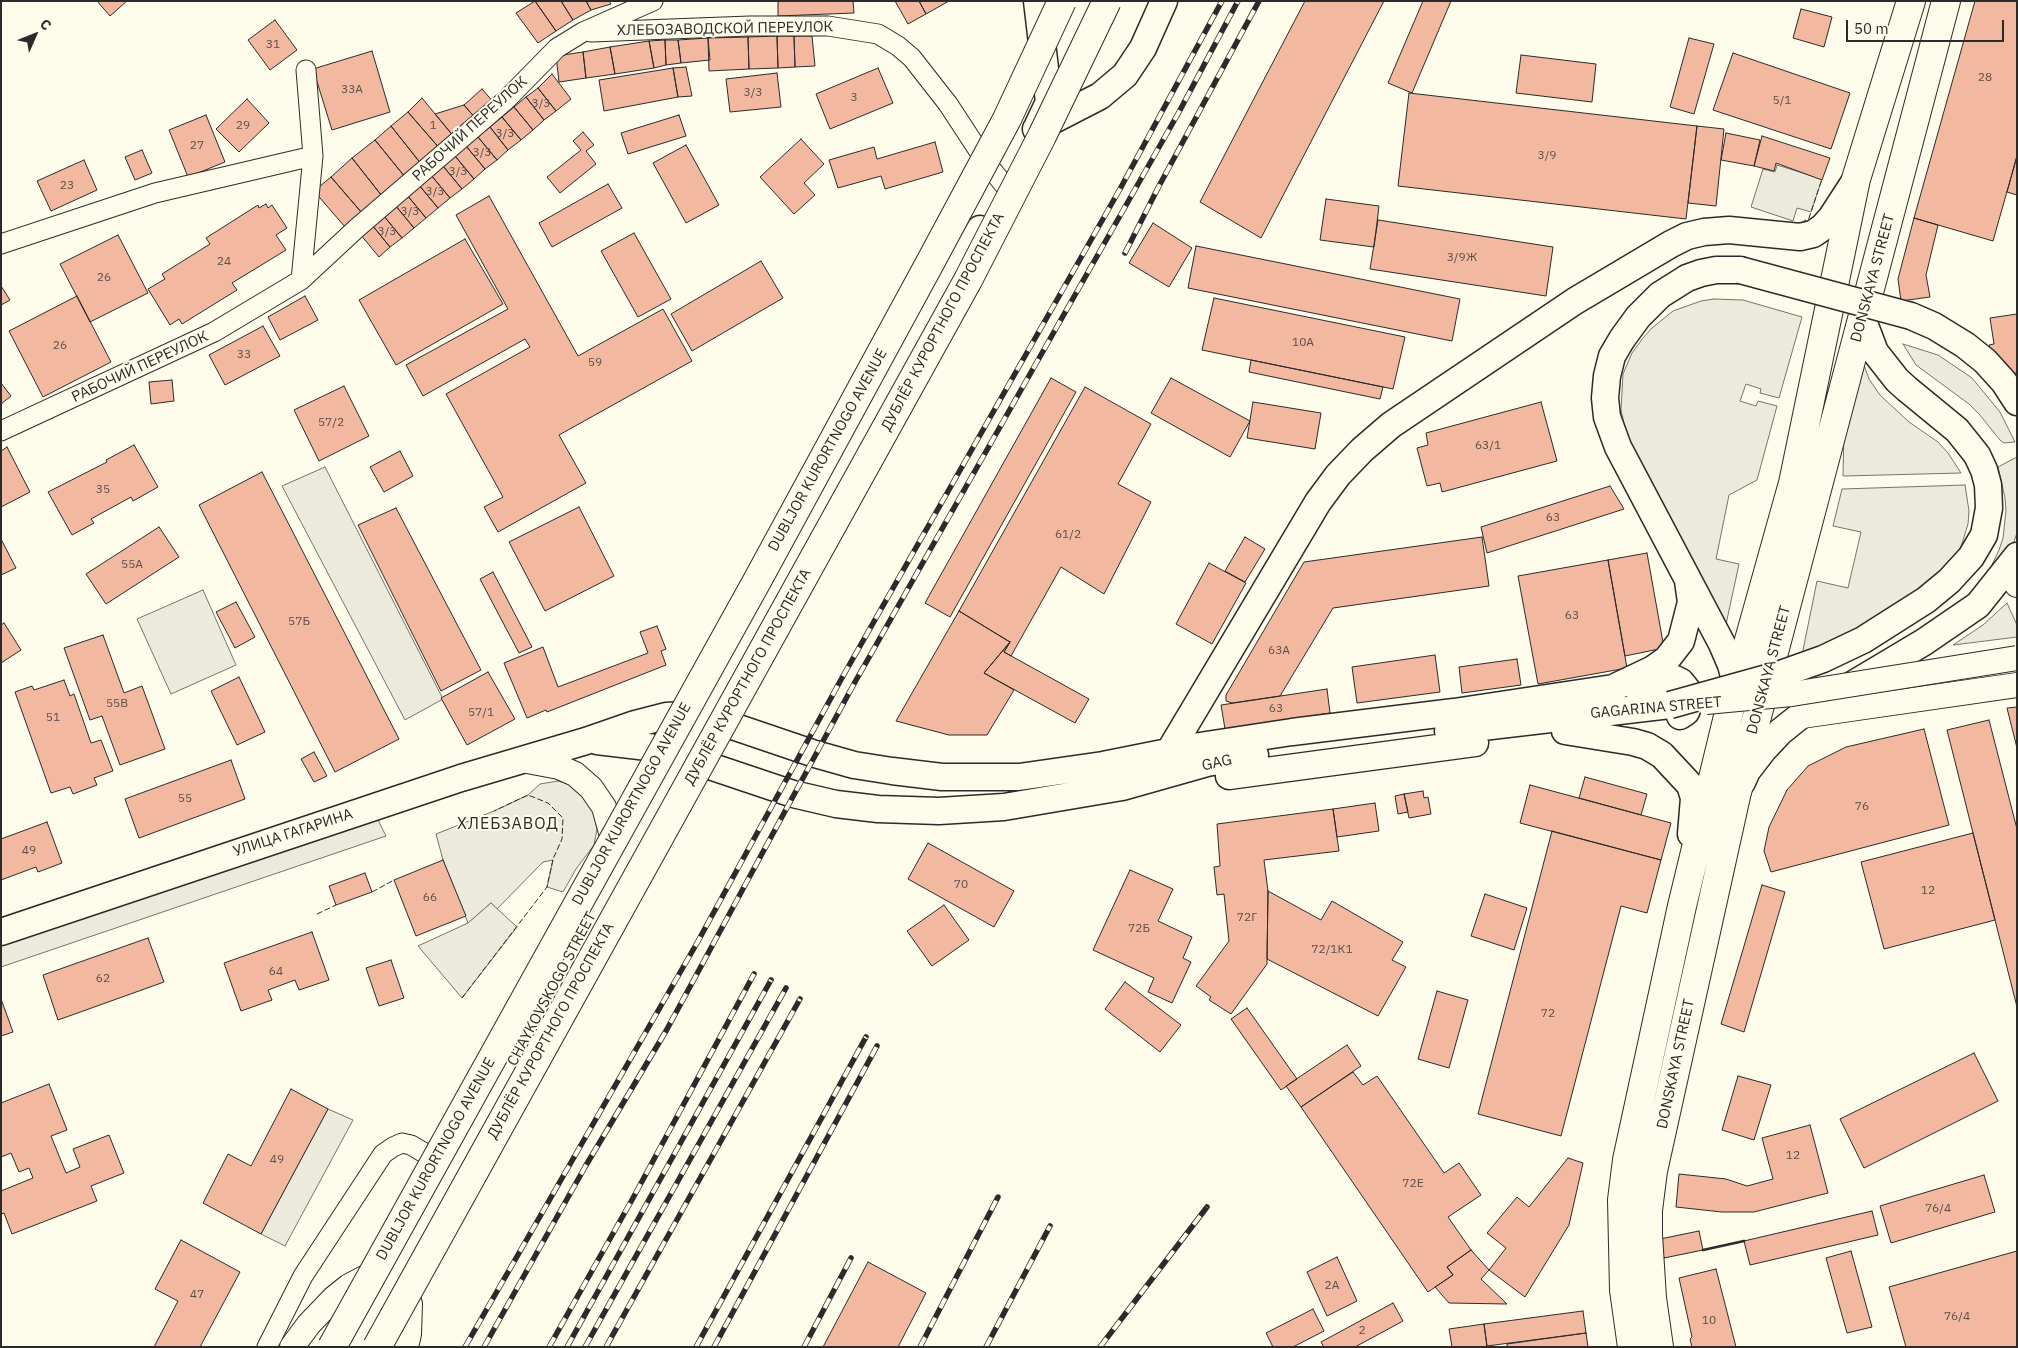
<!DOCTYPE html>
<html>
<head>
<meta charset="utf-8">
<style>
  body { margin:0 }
  #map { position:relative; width:2018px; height:1348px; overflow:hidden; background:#fdfbea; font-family:"IBM Plex Sans",sans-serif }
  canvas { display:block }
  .frame { position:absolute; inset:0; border:2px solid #2b2b2b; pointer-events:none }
  .north { position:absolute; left:10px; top:10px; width:50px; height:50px; -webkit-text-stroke:4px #fdfbea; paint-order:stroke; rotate:46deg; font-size:14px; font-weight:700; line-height:20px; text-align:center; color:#2b2b2b }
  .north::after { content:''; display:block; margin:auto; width:18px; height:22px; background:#2b2b2b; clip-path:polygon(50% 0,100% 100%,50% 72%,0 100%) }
  .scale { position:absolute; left:1846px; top:20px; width:158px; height:22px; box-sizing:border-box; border:2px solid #2b2b2b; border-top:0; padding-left:6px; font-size:15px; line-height:18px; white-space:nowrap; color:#2b2b2b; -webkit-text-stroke:4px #fdfbea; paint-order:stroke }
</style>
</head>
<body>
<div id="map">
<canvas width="2018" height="1348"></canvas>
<div class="frame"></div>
<div class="north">С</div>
<div class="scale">50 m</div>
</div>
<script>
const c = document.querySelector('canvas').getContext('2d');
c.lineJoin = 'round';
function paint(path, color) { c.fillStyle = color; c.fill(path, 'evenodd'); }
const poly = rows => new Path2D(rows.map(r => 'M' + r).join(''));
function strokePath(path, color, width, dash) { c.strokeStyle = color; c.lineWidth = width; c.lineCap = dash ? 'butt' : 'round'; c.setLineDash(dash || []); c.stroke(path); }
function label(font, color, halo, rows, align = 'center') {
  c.font = font + ' "IBM Plex Sans",sans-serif'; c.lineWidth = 4; c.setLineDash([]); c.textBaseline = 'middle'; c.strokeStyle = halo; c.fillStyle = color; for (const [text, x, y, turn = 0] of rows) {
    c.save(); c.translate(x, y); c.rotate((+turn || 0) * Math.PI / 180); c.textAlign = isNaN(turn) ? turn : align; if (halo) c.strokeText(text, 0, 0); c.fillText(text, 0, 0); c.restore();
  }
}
const green = poly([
  [1714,299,1743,300,1802,317,1779,398,1760,393,1761,389,1746,384,1740,401,1756,406,1758,401,1777,406,1757,480,1729,495,1716,559,1739,564,1725,629,1633,449,1625,428,1621,410,1623,374,1632,353,1643,338,1652,328,1673,311,1701,301,1714,299],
  [1903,344,1938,355,1972,378,2000,412,2015,442,2004,443,2000,440,1979,414,1969,404,1916,365,1903,344],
  [1862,360,1869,379,1880,395,1909,422,1938,442,1948,453,1961,473,1843,476,1844,426,1862,360],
  [2017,457,2017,533,2012,547,1984,589,1965,601,1987,575,1999,550,2003,538,2006,511,2005,498,1998,467,2017,457],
  [1965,485,1969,511,1968,524,1960,550,1952,565,1882,616,1802,655,1817,581,1848,588,1861,532,1833,526,1842,489,1965,485],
  [2007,603,2017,625,2017,637,1953,645,1983,625,2007,603],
  [558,781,569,784,587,801,594,814,597,829,594,845,576,869,563,892,547,887,553,860,543,862,497,909,491,903,468,923,443,860,436,834,494,811,528,795,540,784,558,781],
  [372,808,386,836,1,967,1,932,372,808]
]);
const parking = poly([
  [1777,165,1822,179,1811,212,1797,208,1793,221,1751,207,1763,169,1775,172,1777,165],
  [325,467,443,699,405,720,282,486,325,467],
  [203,590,236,665,171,694,137,619,203,590],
  [491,903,517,927,462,998,418,946,468,923,491,903],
  [328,1109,353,1120,285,1246,261,1234,328,1109]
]);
const building = poly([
  [97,1,127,1,110,16,97,1],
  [535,1,556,31,538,43,516,13,535,1],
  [535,1,561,1,573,20,556,31,535,1],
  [561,1,586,1,591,10,573,20,561,1],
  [586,1,609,1,611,4,591,10,586,1],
  [778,1,853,1,854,13,778,16,778,1],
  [895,1,919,1,926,14,908,24,895,1],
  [919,1,949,1,926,14,919,1],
  [1305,1,1384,1,1261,238,1200,202,1305,1],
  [1423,1,1451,1,1412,93,1388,83,1423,1],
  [1975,1,2017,1,2017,156,1993,241,1914,218,1975,1],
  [1801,9,1832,17,1824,47,1793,38,1801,9],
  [275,20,297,50,270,70,248,40,275,20],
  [777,36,778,68,749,69,748,37,777,36],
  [777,36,794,36,795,67,778,68,777,36],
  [794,36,812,36,815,66,795,67,794,36],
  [748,37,749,69,709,71,708,38,748,37],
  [708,38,710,60,681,63,678,40,708,38],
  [1689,38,1714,44,1694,114,1670,107,1689,38],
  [665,40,666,65,654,68,649,41,665,40],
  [665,40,678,40,681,63,666,65,665,40],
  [649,41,654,68,615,74,610,47,649,41],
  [610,47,615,74,586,78,583,52,610,47],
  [372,51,390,112,332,130,313,69,372,51],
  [583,52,586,78,559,82,556,56,583,52],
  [1733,53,1850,93,1831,149,1713,110,1733,53],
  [1521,55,1596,64,1592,102,1516,93,1521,55],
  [686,67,692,96,678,97,673,68,686,67],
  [673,68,678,97,604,111,599,80,673,68],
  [878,68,893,103,830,129,816,94,878,68],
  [777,73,781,107,730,112,726,79,777,73],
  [552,74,571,99,556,111,538,88,552,74],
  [538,88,556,111,544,120,526,97,538,88],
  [482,89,495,104,477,120,464,105,482,89],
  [1409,93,1697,126,1686,219,1398,186,1409,93],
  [526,97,544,120,533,130,514,107,526,97],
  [422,98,455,138,441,150,408,112,422,98],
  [247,99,269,123,239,152,216,129,247,99],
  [464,105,477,120,455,138,435,114,464,105],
  [514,107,533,130,521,140,502,117,514,107],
  [408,112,441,150,422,165,391,126,408,112],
  [206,115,225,162,188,177,169,130,206,115],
  [679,115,686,136,628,154,621,133,679,115],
  [502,117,521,140,508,150,490,127,502,117],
  [391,126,422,165,405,177,375,140,391,126],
  [1697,126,1724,129,1716,206,1688,203,1697,126],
  [490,127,508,150,497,160,478,137,490,127],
  [583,132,594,145,586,151,596,164,560,193,547,177,581,150,573,141,583,132],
  [1726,133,1760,140,1754,166,1721,160,1726,133],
  [1762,136,1830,158,1822,180,1776,163,1774,171,1754,166,1762,136],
  [478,137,497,160,485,169,466,146,478,137],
  [801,139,824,164,804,183,815,195,794,214,760,177,801,139],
  [375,140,405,177,382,196,352,158,375,140],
  [935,142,943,172,885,189,881,176,838,188,829,160,874,147,877,159,935,142],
  [686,145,719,205,686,223,653,163,686,145],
  [466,146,485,169,474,179,455,156,466,146],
  [142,150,152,173,135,180,125,157,142,150],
  [455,156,474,179,462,189,443,166,455,156],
  [2017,156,2017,195,2007,192,2017,156],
  [352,158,382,196,362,213,331,177,352,158],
  [84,160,97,190,51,211,37,181,84,160],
  [443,166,462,189,450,198,431,175,443,166],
  [431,175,450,198,438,208,419,185,431,175],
  [331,177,362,213,345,227,314,191,331,177],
  [608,184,622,208,552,247,539,223,608,184],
  [419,185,438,208,426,218,407,195,419,185],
  [407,195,426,218,414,228,395,205,407,195],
  [489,196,578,356,663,309,692,361,559,435,586,483,498,532,484,507,503,497,446,394,530,347,525,339,423,396,406,365,508,309,456,215,489,196],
  [1326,199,1379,206,1374,247,1320,240,1326,199],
  [266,204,268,208,272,205,287,228,276,235,286,250,232,283,237,290,182,324,179,319,170,325,148,289,165,279,162,274,210,244,206,238,258,205,259,208,266,204],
  [395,205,414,228,402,238,383,215,395,205],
  [383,215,402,238,390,247,372,225,383,215],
  [1914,218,1938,225,1926,275,1930,297,1901,301,1898,279,1914,218],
  [1378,220,1553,247,1546,296,1370,269,1378,220],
  [1153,223,1192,248,1169,287,1129,263,1153,223],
  [372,225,390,247,379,257,360,234,372,225],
  [634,233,671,299,638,317,601,251,634,233],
  [118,235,148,293,90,322,60,264,118,235],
  [465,239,503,304,396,365,359,300,465,239],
  [1196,246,1460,299,1452,341,1188,288,1196,246],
  [761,261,783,298,692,351,671,314,761,261],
  [1,286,10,300,1,305,1,286],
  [77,296,111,362,43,397,9,331,77,296],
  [305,296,318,320,280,340,268,317,305,296],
  [1214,298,1405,337,1393,389,1202,350,1214,298],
  [2017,314,2017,373,2000,376,1993,365,1989,345,1994,344,1990,318,2017,314],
  [263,326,280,356,225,385,209,355,263,326],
  [1251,360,1383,387,1380,399,1249,372,1251,360],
  [1051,378,1076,392,950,617,925,603,1051,378],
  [1171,378,1250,421,1230,457,1151,413,1171,378],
  [172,380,174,401,151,404,149,382,172,380],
  [1,383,11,396,1,404,1,383],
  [344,386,369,436,319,461,294,410,344,386],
  [1085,387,1151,424,1118,484,1151,502,1104,594,1061,567,1011,656,1004,652,1010,642,959,611,1085,387],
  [1253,402,1321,413,1315,449,1247,438,1253,402],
  [1541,402,1557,461,1442,492,1440,483,1427,486,1417,448,1428,445,1426,433,1541,402],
  [134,445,158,487,133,501,131,497,91,519,94,523,72,535,48,492,107,462,106,460,134,445],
  [7,447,30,492,1,507,1,451,7,447],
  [400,451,413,476,384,492,370,467,400,451],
  [262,472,399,739,335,772,199,505,262,472],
  [1610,486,1624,509,1487,553,1481,527,1610,486],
  [579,507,614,576,545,611,509,542,579,507],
  [396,508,481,670,441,691,358,525,396,508],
  [159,527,179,557,106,604,86,574,159,527],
  [1245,537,1265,549,1245,582,1225,571,1245,537],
  [1482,537,1489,586,1333,608,1280,696,1232,703,1226,701,1226,695,1304,562,1482,537],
  [2,541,16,568,1,575,1,542,2,541],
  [1647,553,1664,648,1625,656,1608,560,1647,553],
  [1608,560,1627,668,1538,684,1518,576,1608,560],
  [1209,563,1246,583,1212,644,1176,624,1209,563],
  [493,572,532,647,519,653,480,579,493,572],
  [236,602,255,637,235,648,216,612,236,602],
  [959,611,1010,642,984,673,1014,690,987,735,949,735,896,721,959,611],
  [4,623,21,650,1,663,1,625,4,623],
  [657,626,666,649,661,651,666,665,547,712,546,710,527,718,504,663,543,647,558,687,648,653,640,632,657,626],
  [103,635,124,693,142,686,165,749,120,765,102,716,90,720,64,648,103,635],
  [1010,642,1004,652,1089,699,1075,723,984,673,1010,642],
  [1435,655,1440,692,1357,703,1352,667,1435,655],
  [1517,659,1521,685,1462,693,1459,667,1517,659],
  [488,672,515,719,467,745,441,698,488,672],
  [239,677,265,732,237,745,211,691,239,677],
  [64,680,70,696,74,694,91,743,101,740,113,771,94,778,97,785,73,794,70,787,51,793,15,692,32,686,34,690,64,680],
  [1327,689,1330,713,1225,729,1221,705,1327,689],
  [2017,707,2017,748,2007,708,2017,707],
  [1989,720,2017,829,2017,1007,1947,730,1989,720],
  [1924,729,1949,825,1771,872,1764,851,1769,827,1787,790,1808,766,1846,747,1924,729],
  [314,752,327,776,314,782,301,759,314,752],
  [231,760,245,799,139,838,125,799,231,760],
  [1585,777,1647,794,1641,815,1579,798,1585,777],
  [1530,785,1671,823,1661,860,1520,823,1530,785],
  [1423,791,1424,798,1428,797,1431,814,1409,818,1404,794,1423,791],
  [1404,794,1408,812,1398,814,1395,796,1404,794],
  [1375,803,1379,831,1337,837,1333,809,1375,803],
  [1333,809,1339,851,1264,860,1268,891,1267,964,1231,1014,1209,1000,1211,997,1196,986,1229,941,1224,894,1217,895,1214,867,1220,866,1217,824,1333,809],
  [47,822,62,863,38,872,36,867,1,880,1,839,47,822],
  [1552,831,1661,860,1647,913,1621,906,1561,1136,1478,1114,1552,831],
  [1973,833,1995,920,1884,949,1861,862,1973,833],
  [928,843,1014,891,994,927,908,879,928,843],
  [443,860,466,916,416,936,394,880,443,860],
  [1130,870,1173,889,1158,921,1192,937,1183,958,1191,962,1172,1003,1148,992,1154,978,1093,950,1130,870],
  [365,873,372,892,336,905,329,886,365,873],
  [1762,885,1785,892,1744,1032,1721,1024,1762,885],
  [1268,891,1321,920,1332,901,1403,942,1392,960,1406,967,1378,1016,1267,959,1268,891],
  [1485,894,1527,908,1514,950,1471,936,1485,894],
  [944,905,969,940,932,966,907,931,944,905],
  [312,932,329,980,299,990,295,980,268,990,272,1000,241,1011,224,963,312,932],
  [148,938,164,982,58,1020,43,975,148,938],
  [391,960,404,998,379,1006,366,968,391,960],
  [1125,982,1181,1025,1160,1052,1105,1009,1125,982],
  [1437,991,1468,1000,1449,1068,1418,1059,1437,991],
  [1,999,13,1032,1,1036,1,999],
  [1247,1008,1297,1079,1281,1090,1231,1019,1247,1008],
  [1347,1045,1361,1066,1301,1107,1286,1086,1347,1045],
  [1974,1053,1998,1101,1864,1168,1840,1119,1974,1053],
  [1353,1072,1363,1085,1377,1076,1444,1173,1459,1163,1481,1195,1448,1217,1471,1250,1447,1267,1453,1275,1428,1292,1301,1107,1353,1072],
  [1738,1076,1771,1085,1754,1140,1722,1130,1738,1076],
  [49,1084,67,1130,51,1136,66,1173,80,1167,73,1149,109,1135,124,1173,91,1186,97,1201,12,1234,4,1213,1,1214,1,1191,33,1178,29,1168,19,1172,11,1153,1,1157,1,1103,49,1084],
  [291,1089,328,1109,261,1234,203,1203,228,1154,251,1166,291,1089],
  [1810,1125,1828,1193,1754,1212,1722,1212,1676,1207,1679,1174,1726,1179,1747,1186,1773,1179,1762,1138,1810,1125],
  [1568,1158,1583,1163,1569,1225,1525,1297,1489,1270,1506,1248,1487,1233,1517,1197,1529,1207,1568,1158],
  [1984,1175,1995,1212,1891,1243,1880,1206,1984,1175],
  [1872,1211,1878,1235,1750,1265,1744,1241,1872,1211],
  [1699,1231,1703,1250,1664,1258,1660,1239,1699,1231],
  [181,1240,240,1272,200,1347,154,1347,178,1301,155,1289,181,1240],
  [1471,1250,1489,1270,1481,1279,1507,1304,1449,1303,1435,1287,1453,1275,1447,1267,1471,1250],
  [1851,1251,1872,1327,1847,1333,1826,1258,1851,1251],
  [2017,1251,2017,1347,1906,1347,1889,1287,2017,1251],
  [1337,1257,1357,1301,1327,1316,1307,1272,1337,1257],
  [868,1262,926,1293,898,1347,823,1347,868,1262],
  [1716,1269,1736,1347,1692,1347,1690,1339,1692,1337,1679,1278,1716,1269],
  [1393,1303,1403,1321,1355,1347,1324,1347,1321,1342,1393,1303],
  [1313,1309,1324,1331,1293,1347,1273,1347,1266,1333,1313,1309],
  [1583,1311,1586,1333,1487,1346,1484,1324,1583,1311],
  [1484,1324,1487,1347,1452,1347,1449,1329,1484,1324],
  [1586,1333,1588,1347,1507,1347,1507,1344,1586,1333]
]);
const minor = poly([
  [591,32,750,26,828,26,878,34,898,46,912,58,948,104,988,165,1005,186],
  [1,244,155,193,313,156],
  [301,280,313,156,306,70],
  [1,431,214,332,301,280,357,228,506,100,557,48,583,32,653,1],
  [267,1347,303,1276,383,1154,393,1147,402,1143,411,1145,446,1166]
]);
const tertiary = poly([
  [2017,584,2017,585],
  [1802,716,2017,685],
  [522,760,559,767,575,774,591,788,604,807,612,836,612,852],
  [613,878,681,755],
  [404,1285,410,1304,409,1334,406,1347],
  [292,1347,309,1324,334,1298,349,1286,378,1271],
  [354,1347,454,1170,608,887]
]);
const secondary = poly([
  [1037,1,1049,102,1038,125],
  [1036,129,1100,96,1125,75,1143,48,1164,1],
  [1866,307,1864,323,1875,352,1897,380,1907,389],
  [1911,316,1934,326,1965,345,1985,361,2004,382,2017,402],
  [1633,685,1675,679,1681,682,1689,692,1690,702,1686,712,1680,716],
  [1732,695,1734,676,1731,665,1722,644,1618,447,1607,417,1605,398,1607,376,1612,356,1622,339,1638,317,1660,295,1687,278,1701,273,1716,270,1740,270],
  [1448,731,1670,705],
  [1565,731,1633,742,1647,746,1662,755,1690,785,1694,798,1691,834],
  [597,741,656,748,793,794,836,804,878,809,939,811,1004,807,1122,787,1207,763,1255,755],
  [1169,752,1318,502,1338,475,1362,450,1391,425,1575,301,1671,244,1687,236,1704,232,1729,230,1800,237,1813,234,1823,227,1831,218,1855,181],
  [681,755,980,229],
  [1229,776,1475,743],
  [1742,782,1747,771,1764,749,1780,732,1800,716,1924,642,1978,605,2017,556],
  [1,932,461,778,586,741,635,724,666,716,686,715,703,716,815,754,854,765,892,771,942,777,1019,777,1103,765,1193,747,1292,732,1454,712,1613,688,1653,669,1667,659,1681,641,1691,602,1688,581]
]);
const primary = poly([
  [1632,1347,1624,1290,1622,1200,1627,1160,1682,906,1730,708,1793,483,1856,179,1911,1],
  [1659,1347,1652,1298,1648,1235,1648,1210,1653,1171,1736,796,1946,1]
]);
const rail = poly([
  [1125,253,1159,186,1259,1],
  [465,1347,697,943,843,676,1120,189,1222,1],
  [484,1347,585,1167,666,1031,855,682,1179,112,1238,1],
  [549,1347,633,1198,754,974],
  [567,1347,771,980],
  [585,1347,786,988],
  [606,1347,800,999],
  [696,1347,866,1037],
  [714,1347,877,1046],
  [804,1347,851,1258],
  [920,1347,998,1197],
  [986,1347,1050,1226],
  [1100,1347,1207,1207]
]);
const tertiaryBridge = poly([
  [1706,702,1792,694,2017,658]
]);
const secondaryBridge = poly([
  [1740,270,1911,316],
  [1670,705,1778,675,1823,659,1863,640,1926,600,1949,581,1971,557,1984,535,1989,508,1988,485,1984,470,1977,455,1957,430,1907,389]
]);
const primaryBridge = poly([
  [332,1347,757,581,931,261,1007,119,1062,1],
  [377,1347,968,280,1042,136,1107,1]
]);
const fence = poly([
  [1801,223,1809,218,1822,179],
  [372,892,394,880],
  [317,914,336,905],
  [462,998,547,887,553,859,562,839,563,818,548,803,528,795,494,811]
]);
const wall = poly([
  [1703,1250,1744,1241]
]);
const numberNames = [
  ["31",273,45],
  ["28",1985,78],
  ["33А",352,90],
  ["3/3",753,93],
  ["3",854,98],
  ["5/1",1782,101],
  ["3/3",541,104],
  ["29",243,126],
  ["1",433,126],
  ["3/3",505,134],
  ["27",197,146],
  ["3/3",482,153],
  ["3/9",1547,156],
  ["3/3",458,172],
  ["23",67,186],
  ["3/3",435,192],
  ["3/3",410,212],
  ["3/3",387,232],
  ["3/9Ж",1462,258],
  ["24",224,262],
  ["26",104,278],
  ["10А",1303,343],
  ["26",60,346],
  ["33",244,355],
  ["59",595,363],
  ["57/2",331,423],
  ["63/1",1488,446],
  ["35",103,490],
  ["63",1553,518],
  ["61/2",1068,535],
  ["55А",132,565],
  ["63",1572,616],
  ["57Б",299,622],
  ["63А",1279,651],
  ["55В",117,704],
  ["63",1276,709],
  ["57/1",481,713],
  ["51",53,718],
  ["55",185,799],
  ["76",1862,807],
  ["49",29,851],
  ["70",961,885],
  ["12",1928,891],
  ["66",430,898],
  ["72Г",1247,918],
  ["72Б",1139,929],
  ["72/1К1",1332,950],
  ["64",276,972],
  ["62",103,979],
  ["72",1548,1014],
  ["12",1793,1156],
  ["49",277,1160],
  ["72Е",1413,1184],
  ["76/4",1938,1209],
  ["2А",1332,1286],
  ["47",197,1295],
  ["76/4",1957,1317],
  ["10",1709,1321],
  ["2",1362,1331]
];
const streetNames = [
  ["ХЛЕБОЗАВОДСКОЙ ПЕРЕУЛОК",725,29,-1],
  ["РАБОЧИЙ ПЕРЕУЛОК",470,129,-42],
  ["DONSKAYA STREET",1873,278,-75],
  ["ДУБЛЁР КУРОРТНОГО ПРОСПЕКТА",943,322,-62],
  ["РАБОЧИЙ ПЕРЕУЛОК",140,367,-25],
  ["DUBLJOR KURORTNOGO AVENUE",828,450,-61],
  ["DONSKAYA STREET",1769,670,-75],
  ["ДУБЛЁР КУРОРТНОГО ПРОСПЕКТА",748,677,-61],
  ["GAGARINA STREET",1656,708,-5],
  ["GAG",1217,763,-12],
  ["DUBLJOR KURORTNOGO AVENUE",632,804,-61],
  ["УЛИЦА ГАГАРИНА",293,833,-18],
  ["CHAYKOVSKOGO STREET",552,989,-62],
  ["ДУБЛЁР КУРОРТНОГО ПРОСПЕКТА",551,1031,-61],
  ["DONSKAYA STREET",1676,1064,-78],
  ["DUBLJOR KURORTNOGO AVENUE",436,1159,-61]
];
const neighbourhoodNames = [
  ["ХЛЕБЗАВОД",508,824]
];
paint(green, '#ecebdb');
strokePath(green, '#74746e', 1);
paint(parking, '#eceadb');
strokePath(parking, '#74746e', 1);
paint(building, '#f2b8a0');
strokePath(building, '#2b2b2b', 1);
strokePath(minor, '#2b2b2b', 21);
strokePath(tertiary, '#2b2b2b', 26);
strokePath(secondary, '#2b2b2b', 29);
strokePath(primary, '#2b2b2b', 30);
strokePath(minor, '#fdfbea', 19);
strokePath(tertiary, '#fdfbea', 24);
strokePath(secondary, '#fdfbea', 26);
strokePath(primary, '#fdfbea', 28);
strokePath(rail, '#2b2b2b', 5.5);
strokePath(rail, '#fdfbea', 4, [11]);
strokePath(tertiaryBridge, '#2b2b2b', 26, []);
strokePath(secondaryBridge, '#2b2b2b', 29, []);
strokePath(primaryBridge, '#2b2b2b', 30, []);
strokePath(tertiaryBridge, '#fdfbea', 24);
strokePath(secondaryBridge, '#fdfbea', 26);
strokePath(primaryBridge, '#fdfbea', 28);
strokePath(fence, '#2b2b2b', 1, [6, 2.5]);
strokePath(wall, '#2b2b2b', 2.5);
label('12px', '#5d4e48', null, numberNames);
label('15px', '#2b2b2b', '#fdfbea', streetNames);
c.letterSpacing = '1px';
label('16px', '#2b2b2b', '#fdfbea', neighbourhoodNames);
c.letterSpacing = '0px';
</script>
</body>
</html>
